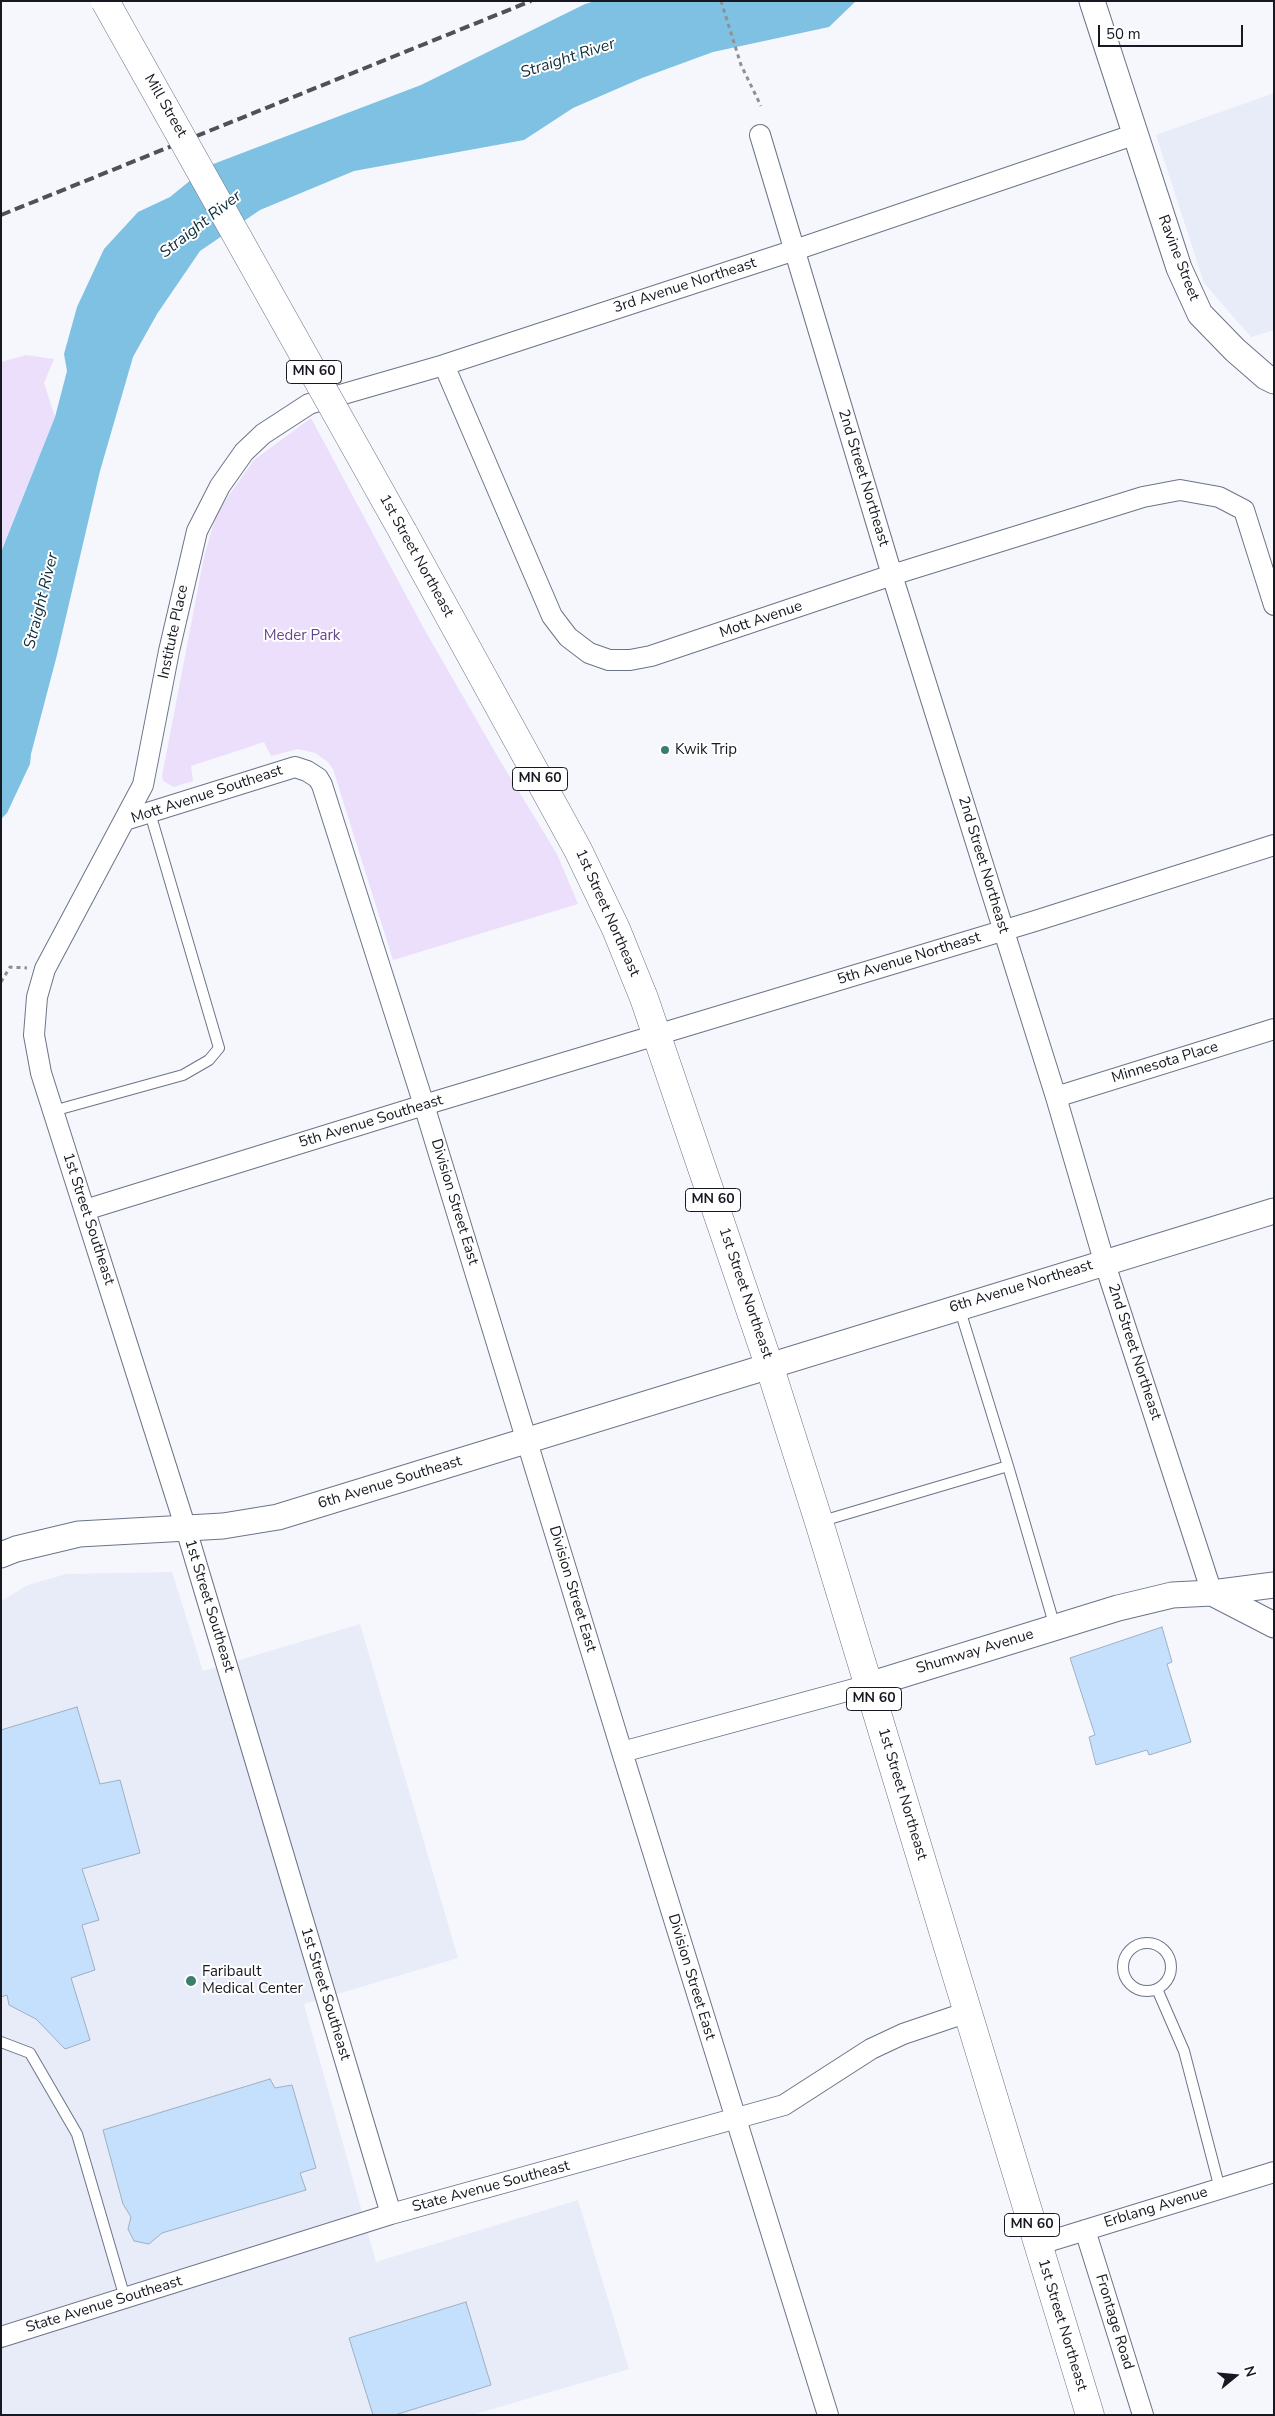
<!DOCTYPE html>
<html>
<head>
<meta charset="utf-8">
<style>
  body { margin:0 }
  #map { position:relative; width:1275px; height:2416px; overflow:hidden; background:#f5f7fc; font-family:"Nunito Sans",sans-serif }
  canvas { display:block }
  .frame { position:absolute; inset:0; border:2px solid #161921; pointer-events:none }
  .north { position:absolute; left:1210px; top:2351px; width:50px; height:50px; -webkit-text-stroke:4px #fff; paint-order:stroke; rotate:73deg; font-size:14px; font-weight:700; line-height:20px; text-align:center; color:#161921 }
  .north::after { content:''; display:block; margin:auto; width:18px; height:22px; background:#161921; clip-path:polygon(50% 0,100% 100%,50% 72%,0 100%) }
  .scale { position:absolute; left:1098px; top:25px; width:145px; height:22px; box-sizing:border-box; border:2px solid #161921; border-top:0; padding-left:6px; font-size:15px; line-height:18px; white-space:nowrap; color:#161921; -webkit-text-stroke:4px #fff; paint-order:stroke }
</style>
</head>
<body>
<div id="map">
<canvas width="1275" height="2416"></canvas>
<div class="frame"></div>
<div class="north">N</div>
<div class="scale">50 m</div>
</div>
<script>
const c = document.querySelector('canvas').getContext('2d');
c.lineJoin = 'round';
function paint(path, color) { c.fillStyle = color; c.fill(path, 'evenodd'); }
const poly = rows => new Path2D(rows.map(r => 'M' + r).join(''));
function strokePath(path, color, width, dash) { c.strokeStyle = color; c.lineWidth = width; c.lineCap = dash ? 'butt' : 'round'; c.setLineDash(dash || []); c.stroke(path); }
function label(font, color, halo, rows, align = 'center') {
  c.font = font + ' "Nunito Sans",sans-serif'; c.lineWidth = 4; c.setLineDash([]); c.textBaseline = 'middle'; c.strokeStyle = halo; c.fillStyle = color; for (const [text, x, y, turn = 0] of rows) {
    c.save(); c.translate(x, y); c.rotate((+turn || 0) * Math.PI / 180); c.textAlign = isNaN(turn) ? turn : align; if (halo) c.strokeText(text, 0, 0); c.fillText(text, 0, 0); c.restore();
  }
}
const built = poly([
  [1274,93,1274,330,1251,337,1204,283,1156,135],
  [172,1572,203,1671,360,1624,458,1958,304,2004,376,2262,578,2200,629,2369,472,2415,1,2415,1,1601,28,1585,66,1574]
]);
const green = poly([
  [26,355,54,359,44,383,55,417,1,551,1,362],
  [311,418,423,627,499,759,557,854,578,904,393,960,333,769,328,762,315,753,298,749,271,756,264,742,191,766,193,781,174,787,163,781,162,776,204,557,217,512,254,460]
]);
const water = poly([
  [595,1,856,1,829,27,713,52,642,78,573,108,524,140,354,171,260,210,200,251,157,314,133,357,100,471,57,655,31,754,30,764,7,813,1,819,1,552,55,417,67,371,64,354,77,307,104,249,138,212,170,197,208,166,421,85,585,4]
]);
const building = poly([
  [1162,1627,1172,1662,1167,1664,1191,1742,1149,1755,1147,1750,1096,1765,1089,1737,1095,1735,1070,1658,1162,1627],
  [77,1707,100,1784,120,1780,140,1853,82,1869,99,1920,82,1925,95,1970,71,1978,90,2040,65,2049,36,2019,9,2005,7,1995,1,1997,1,1730,77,1707],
  [270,2079,275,2088,292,2085,316,2168,300,2173,306,2190,162,2233,149,2244,134,2241,128,2229,131,2217,123,2204,103,2130,270,2079],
  [466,2302,491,2385,395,2415,373,2415,349,2338,466,2302]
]);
const path = poly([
  [721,1,741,65,761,106],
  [1,982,10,967,27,968]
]);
const service = poly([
  [53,1111,183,1075,209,1060,219,1048,150,813],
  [959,1307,1008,1466],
  [819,1522,1008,1466,1055,1627],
  '1123 1967a24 24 0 1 1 48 0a24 24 0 1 1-48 0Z',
  [1157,1989,1184,2051,1220,2189],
  [1,2042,30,2053,77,2134,125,2298]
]);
const minor = poly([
  [760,135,892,575,1056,1097,1104,1261,1212,1593],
  [444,365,552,616,568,637,589,653,609,660,630,660,651,656,892,575,1143,497,1180,490,1219,497,1244,510,1274,605],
  [125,820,295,767,307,771,318,778,322,785,424,1105,622,1752,828,2415],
  [1056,1097,1274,1029],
  [85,1210,424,1105,1035,921,1274,845],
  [622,1752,869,1685],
  [391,2214,186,1529,41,1073,34,1035,37,997,45,969,143,785,169,651,197,531,220,486,244,452,263,434,309,404,444,365,795,250,1136,134],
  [1085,2230,1143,2415],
  [1037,2245,1274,2172],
  [1,2337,391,2214,784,2105,871,2049,903,2034,968,2012]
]);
const tertiary = poly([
  [1092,1,1179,268,1200,314,1235,350,1266,377,1274,381],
  [1,1555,16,1549,79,1534,223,1526,278,1517,1274,1211],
  [1212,1593,1274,1625],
  [869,1685,1118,1608,1172,1595,1212,1593,1274,1585]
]);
const primary = poly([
  [403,532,578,850,616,929,644,998,769,1365,819,1522,1090,2415]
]);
const rail = poly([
  [1,215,531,1]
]);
const primaryBridge = poly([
  [105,1,403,532]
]);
const markers = [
  [665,750,5,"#3c7d6d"],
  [191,1981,6,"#3c7d6d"]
];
const shields = [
  [314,372,55],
  [540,779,55],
  [713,1200,55],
  [874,1699,55],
  [1032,2225,55]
];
const shieldNames = [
  ["MN 60",314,372],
  ["MN 60",540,779],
  ["MN 60",713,1200],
  ["MN 60",874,1699],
  ["MN 60",1032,2225]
];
const streetNames = [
  ["Mill Street",165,106,60],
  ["Ravine Street",1178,258,69],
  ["3rd Avenue Northeast",685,286,-18],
  ["2nd Street Northeast",863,478,73],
  ["1st Street Northeast",416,556,61],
  ["Mott Avenue",761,620,-19],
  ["Institute Place",174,632,-78],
  ["Mott Avenue Southeast",207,795,-18],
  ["2nd Street Northeast",983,865,73],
  ["1st Street Northeast",607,913,66],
  ["5th Avenue Northeast",909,959,-17],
  ["Minnesota Place",1165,1063,-17],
  ["5th Avenue Southeast",371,1122,-17],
  ["Division Street East",454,1202,73],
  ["1st Street Southeast",88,1219,72],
  ["6th Avenue Northeast",1021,1287,-17],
  ["1st Street Northeast",745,1293,71],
  ["2nd Street Northeast",1134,1352,72],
  ["6th Avenue Southeast",390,1483,-17],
  ["Division Street East",572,1589,73],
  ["1st Street Southeast",209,1606,73],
  ["Shumway Avenue",975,1652,-17],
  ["1st Street Northeast",902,1794,73],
  ["Division Street East",691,1977,73],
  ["1st Street Southeast",325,1994,73],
  ["State Avenue Southeast",491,2187,-15],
  ["Erblang Avenue",1156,2208,-17],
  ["State Avenue Southeast",104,2305,-17],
  ["Frontage Road",1114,2322,73],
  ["1st Street Northeast",1062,2325,73]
];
const parkNames = [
  ["Meder Park",302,636]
];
const poiNames = [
  ["Kwik Trip",675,750],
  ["Faribault",202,1972],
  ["Medical Center",202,1989]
];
const waterNames = [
  ["Straight River",568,59,-18],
  ["Straight River",201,225,-38],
  ["Straight River",42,601,-76]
];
paint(built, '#e7ecf8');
paint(green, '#ebdffb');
paint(water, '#7ec1e2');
paint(building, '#c4e0fd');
strokePath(building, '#9eb0c2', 1);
strokePath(service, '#6b7488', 12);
strokePath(minor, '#6b7488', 22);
strokePath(tertiary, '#6b7488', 27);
strokePath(primary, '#6b7488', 29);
strokePath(path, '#8e9097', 3, [4, 4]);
strokePath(service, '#fff', 10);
strokePath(minor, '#fff', 20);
strokePath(tertiary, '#fff', 25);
strokePath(primary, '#fff', 28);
strokePath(rail, '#4f5159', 4, [10, 5]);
strokePath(primaryBridge, '#6b7488', 29, []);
strokePath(primaryBridge, '#fff', 28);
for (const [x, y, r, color] of markers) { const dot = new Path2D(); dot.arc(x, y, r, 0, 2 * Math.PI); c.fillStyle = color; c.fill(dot); strokePath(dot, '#fff', 2); }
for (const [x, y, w] of shields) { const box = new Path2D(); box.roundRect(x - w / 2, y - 11.5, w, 23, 4); c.fillStyle = '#fff'; c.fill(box); strokePath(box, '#161921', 1); }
label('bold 14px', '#161921', null, shieldNames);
label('15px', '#161921', '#fff', streetNames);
label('15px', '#67458a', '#fff', parkNames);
label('15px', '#161921', '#fff', poiNames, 'left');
label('italic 16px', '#0d2d3b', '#fff', waterNames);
</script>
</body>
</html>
